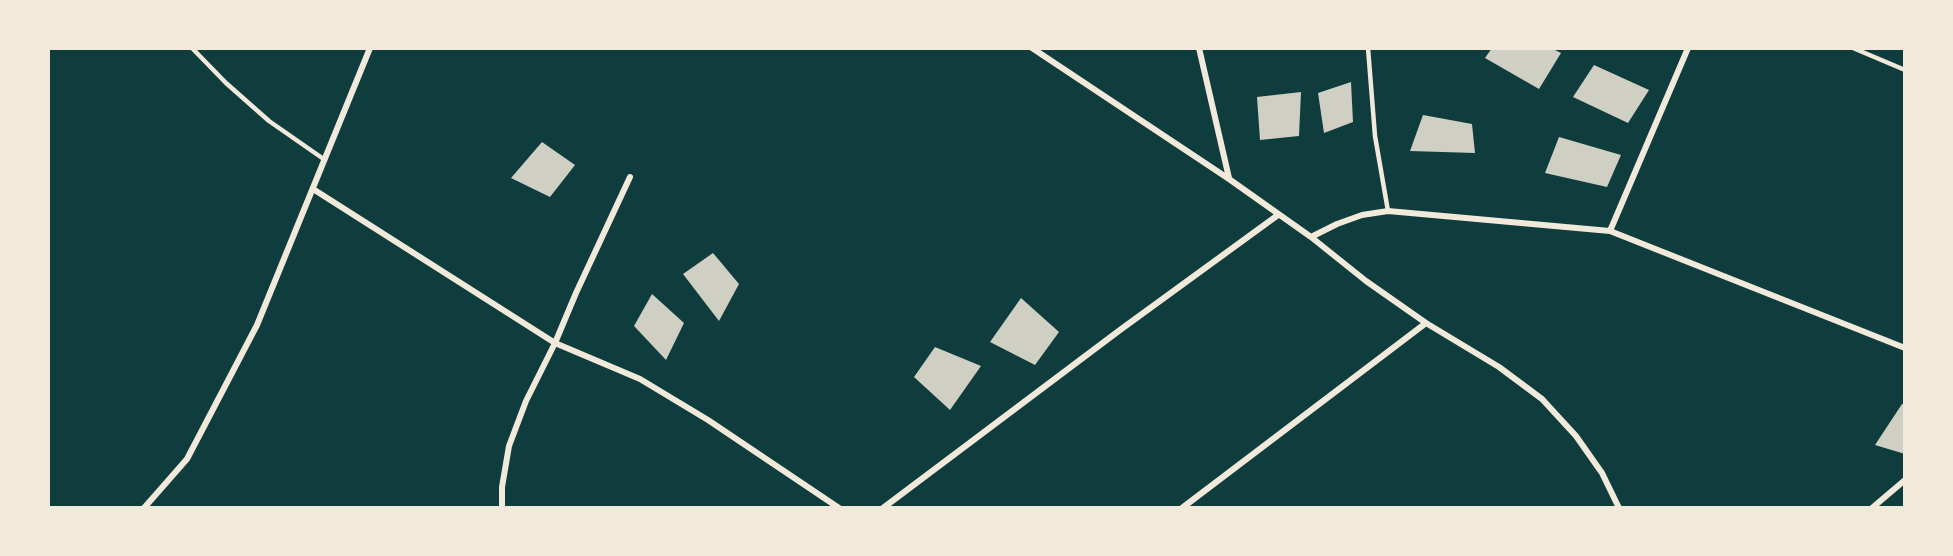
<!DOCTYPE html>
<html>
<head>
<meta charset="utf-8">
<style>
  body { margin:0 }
  #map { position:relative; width:1953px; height:556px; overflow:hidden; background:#0f3d3e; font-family:"Asap Condensed",sans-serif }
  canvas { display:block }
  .frame { position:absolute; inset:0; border:50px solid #f1e9da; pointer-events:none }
</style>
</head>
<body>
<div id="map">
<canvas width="1953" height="556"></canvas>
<div class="frame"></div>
</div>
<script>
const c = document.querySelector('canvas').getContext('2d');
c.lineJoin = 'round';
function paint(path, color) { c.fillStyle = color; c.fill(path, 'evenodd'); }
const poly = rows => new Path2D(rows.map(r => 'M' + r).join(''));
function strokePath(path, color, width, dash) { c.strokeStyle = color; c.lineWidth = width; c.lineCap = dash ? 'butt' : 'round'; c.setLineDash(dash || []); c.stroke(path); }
const building = poly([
  [1492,48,1551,48,1561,53,1539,89,1485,58],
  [1594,65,1649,90,1628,123,1573,97],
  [1351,82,1353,122,1324,133,1318,93],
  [1301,92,1299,136,1260,140,1257,97],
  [1423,115,1472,124,1475,153,1410,151],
  [1559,137,1621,155,1607,187,1545,173],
  [542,142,575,165,550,197,511,178],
  [713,253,739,284,719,321,683,274],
  [652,294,684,323,666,360,634,326],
  [1021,298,1059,332,1035,365,990,342],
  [935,347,981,366,950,410,914,377],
  [1902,404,1905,405,1905,454,1875,445]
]);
const service = poly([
  [192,48,226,83,269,121,325,160],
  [1368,48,1375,136,1388,211],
  [1853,48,1905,70]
]);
const minor = poly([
  [1032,48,1229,179,1311,237,1366,281,1426,323,1499,367,1542,399,1576,436,1602,473,1619,508],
  [1199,48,1229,178],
  [313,189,555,343,640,379,708,420,839,508],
  [1610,231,1688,48],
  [1311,237,1337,224,1362,215,1388,211,1610,231,1905,348],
  [144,508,187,459,257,325,370,48],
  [502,508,502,487,509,446,526,401,555,343,576,293,630,177],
  [883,508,1120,330,1278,215],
  [1182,508,1426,323],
  [1872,508,1905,480]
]);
paint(building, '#cfcfc3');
strokePath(service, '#f1e9da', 4.5);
strokePath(minor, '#f1e9da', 6);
</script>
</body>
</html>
